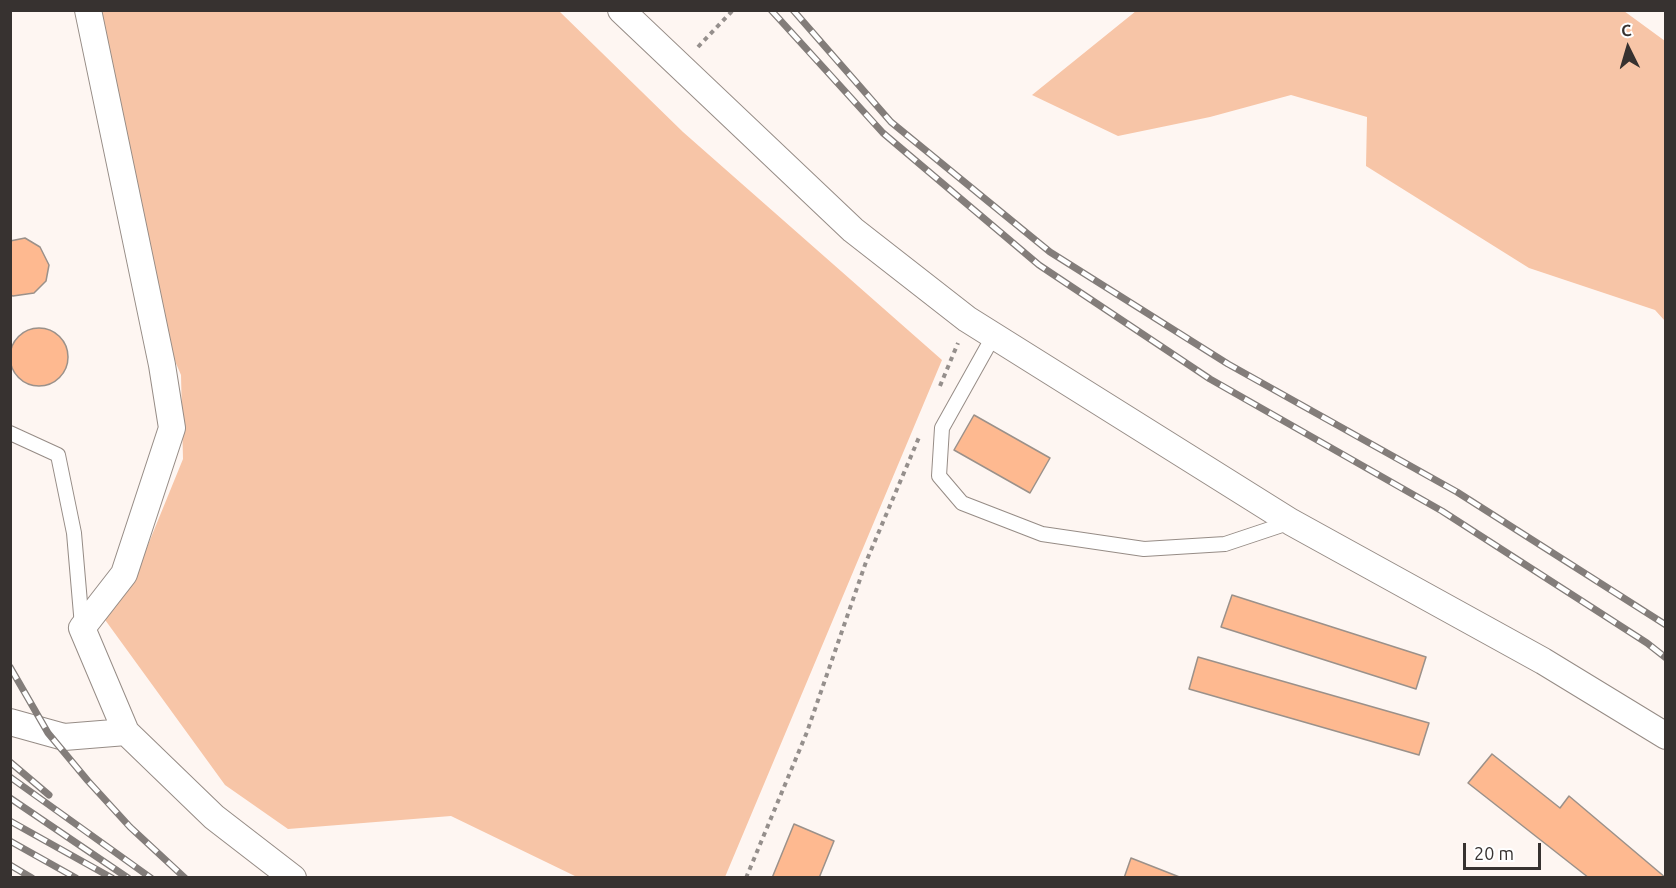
<!DOCTYPE html>
<html>
<head>
<meta charset="utf-8">
<style>
  body { margin:0 }
  #map { position:relative; width:1676px; height:888px; overflow:hidden; background:#fef6f2; font-family:Ubuntu,sans-serif }
  canvas { display:block }
  .frame { position:absolute; inset:0; border:12px solid #373230; pointer-events:none }
  .north { position:absolute; left:1598px; top:18px; width:60px; height:60px; -webkit-text-stroke:4px #fff; paint-order:stroke; rotate:355deg; font-size:16px; font-weight:700; line-height:24px; text-align:center; color:#373230 }
  .north::after { content:''; display:block; margin:auto; width:21px; height:27px; background:#373230; clip-path:polygon(50% 0,100% 100%,50% 72%,0 100%) }
  .scale { position:absolute; left:1463px; top:843px; width:78px; height:27px; box-sizing:border-box; border:3px solid #373230; border-top:0; padding-left:8px; font-size:18px; line-height:21px; white-space:nowrap; color:#373230; -webkit-text-stroke:4px #fff; paint-order:stroke }
</style>
</head>
<body>
<div id="map">
<canvas width="1676" height="888"></canvas>
<div class="frame"></div>
<div class="north">С</div>
<div class="scale">20 m</div>
</div>
<script>
const c = document.querySelector('canvas').getContext('2d');
c.lineJoin = 'round';
function paint(path, color) { c.fillStyle = color; c.fill(path, 'evenodd'); }
const poly = rows => new Path2D(rows.map(r => 'M' + r).join(''));
function strokePath(path, color, width, dash) { c.strokeStyle = color; c.lineWidth = width; c.lineCap = dash ? 'butt' : 'round'; c.setLineDash(dash || []); c.stroke(path); }
const green = poly([
  [98,11,559,11,683,132,942,360,725,877,577,877,451,816,288,829,225,785,103,617,141,562,183,459,181,375,166,340],
  [1136,11,1624,11,1665,41,1665,321,1655,310,1529,268,1366,166,1367,117,1291,95,1210,117,1118,136,1032,95]
]);
const building = poly([
  [25,238,40,247,49,265,46,281,34,293,13,296,10,295,10,241,25,238],
  '10 357a29 29 0 1 1 58 0a29 29 0 1 1-58 0Z',
  [974,415,1050,458,1030,493,954,450,974,415],
  [1232,595,1426,657,1416,689,1221,627,1232,595],
  [1198,657,1429,723,1419,755,1189,689,1198,657],
  [1492,754,1560,808,1569,796,1666,878,1589,878,1468,783,1492,754],
  [794,824,834,841,819,878,772,878,794,824],
  [1131,858,1182,878,1124,878,1131,858]
]);
const path = poly([
  [698,47,733,10],
  [940,386,958,343],
  [746,878,807,732,866,562,920,435]
]);
const service = poly([
  [994,335,942,428,939,476,962,503,1042,534,1144,549,1225,544,1291,522],
  [10,433,58,455,74,533,82,626]
]);
const minor = poly([
  [88,10,162,365,172,428,124,574,82,628,126,732,214,817,293,878],
  [621,10,853,230,967,319,1291,522,1543,661,1666,736],
  [10,722,64,737,126,732]
]);
const rail = poly([
  [771,10,883,133,1039,265,1210,379,1442,511,1647,643,1666,658],
  [793,10,891,122,1050,252,1228,364,1457,492,1666,625],
  [10,667,48,733,88,781,130,827,185,878],
  [10,762,49,795],
  [10,777,151,878],
  [10,798,128,878],
  [10,821,112,878],
  [10,841,76,878],
  [10,865,32,878]
]);
paint(green, '#f7c5a7');
paint(building, '#feb990');
strokePath(building, '#9b918a', 1.5);
strokePath(service, '#968c86', 16);
strokePath(minor, '#968c86', 28);
strokePath(path, '#958f8c', 4, [4.5, 4.5]);
strokePath(service, '#fff', 14);
strokePath(minor, '#fff', 26);
strokePath(rail, '#837d7a', 7);
strokePath(rail, '#fff', 4.5, [14]);
</script>
</body>
</html>
